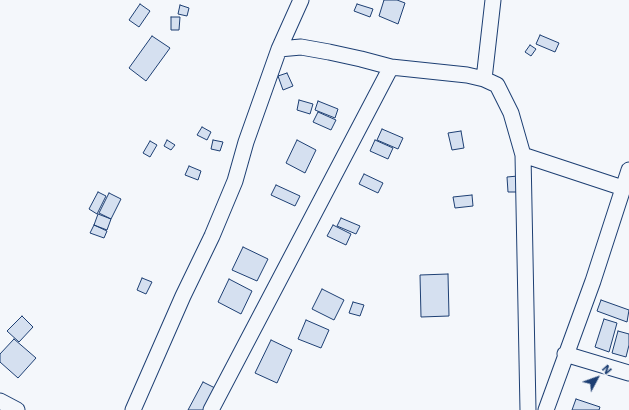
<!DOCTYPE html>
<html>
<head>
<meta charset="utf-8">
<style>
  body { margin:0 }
  #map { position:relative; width:629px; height:410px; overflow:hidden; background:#f4f7fb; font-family:"Work Sans",sans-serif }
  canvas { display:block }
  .north { position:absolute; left:577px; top:358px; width:40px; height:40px; -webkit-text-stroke:3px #f4f7fb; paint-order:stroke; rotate:49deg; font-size:11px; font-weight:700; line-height:16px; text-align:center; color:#1d3f73 }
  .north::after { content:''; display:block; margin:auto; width:14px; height:18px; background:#1d3f73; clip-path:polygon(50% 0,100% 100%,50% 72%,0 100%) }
</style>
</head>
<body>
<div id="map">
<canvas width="629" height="410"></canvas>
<div class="north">N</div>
</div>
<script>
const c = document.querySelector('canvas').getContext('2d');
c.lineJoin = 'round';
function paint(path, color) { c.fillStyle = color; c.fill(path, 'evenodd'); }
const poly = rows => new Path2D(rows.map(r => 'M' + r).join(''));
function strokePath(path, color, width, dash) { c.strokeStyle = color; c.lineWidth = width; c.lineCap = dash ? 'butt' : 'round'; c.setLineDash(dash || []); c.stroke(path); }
const building = poly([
  [384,0,397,0,405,3,398,24,379,16,384,0],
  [140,4,150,11,139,27,129,20,140,4],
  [357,4,373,9,370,17,354,11,357,4],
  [180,5,189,8,187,16,178,14,180,5],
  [171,17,180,17,179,30,171,30,171,17],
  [540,35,559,43,555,52,536,44,540,35],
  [152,36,170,48,146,81,129,68,152,36],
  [530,45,536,49,531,56,525,52,530,45],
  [287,73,293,86,283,90,278,76,287,73],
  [299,100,313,104,310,114,297,110,299,100],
  [318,101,338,109,335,118,315,110,318,101],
  [318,112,336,120,331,130,313,122,318,112],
  [202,127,211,132,207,140,197,135,202,127],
  [382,129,403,138,398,149,377,140,382,129],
  [461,131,464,148,452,150,448,133,461,131],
  [167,140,175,145,171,150,164,146,167,140],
  [213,140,223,142,220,151,211,149,213,140],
  [297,140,316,150,305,173,286,163,297,140],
  [375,140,393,148,388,159,370,151,375,140],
  [150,141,157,145,150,157,143,153,150,141],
  [189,166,201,171,198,180,185,175,189,166],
  [364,174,383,183,378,193,359,184,364,174],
  [518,176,519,192,508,192,507,177,518,176],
  [276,185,300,196,295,206,271,195,276,185],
  [98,192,106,196,97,214,89,209,98,192],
  [109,193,121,199,111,219,99,213,109,193],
  [472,195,473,206,455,208,453,197,472,195],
  [98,214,111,219,107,230,94,225,98,214],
  [341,218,360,226,356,234,337,226,341,218],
  [94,225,107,231,104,238,90,233,94,225],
  [333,225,351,234,346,245,327,236,333,225],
  [243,247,268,259,257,281,232,270,243,247],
  [448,274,449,316,421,317,420,275,448,274],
  [142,278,152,282,146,294,137,290,142,278],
  [229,279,252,291,241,314,218,302,229,279],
  [322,289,344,300,334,320,312,309,322,289],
  [601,300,629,310,627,322,597,311,601,300],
  [353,302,364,305,360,316,349,313,353,302],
  [22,316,33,327,19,342,7,331,22,316],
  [604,319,617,323,609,352,595,347,604,319],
  [306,320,329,330,321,348,298,339,306,320],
  [618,331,629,334,629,345,626,357,612,353,618,331],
  [14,339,36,358,18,378,0,362,0,354,14,339],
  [271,340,292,350,277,383,255,373,271,340],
  [203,382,223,392,214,410,188,410,203,382],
  [576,399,600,407,599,410,572,410,576,399]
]);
const minor = poly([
  [279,49,301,47,329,52,361,59,391,67,467,75,484,79,497,85,511,113,523,155,528,410],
  [484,79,493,0],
  [523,155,623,188],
  [565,354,629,373],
  [0,401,17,410],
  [133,410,183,296,212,236,235,181,246,142,279,49,301,0],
  [211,410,391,67],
  [546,410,593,281,629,170]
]);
paint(building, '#d5e0f0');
strokePath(building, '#1d3f73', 1);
strokePath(minor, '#1d3f73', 17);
strokePath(minor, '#f4f7fb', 15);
</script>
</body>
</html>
